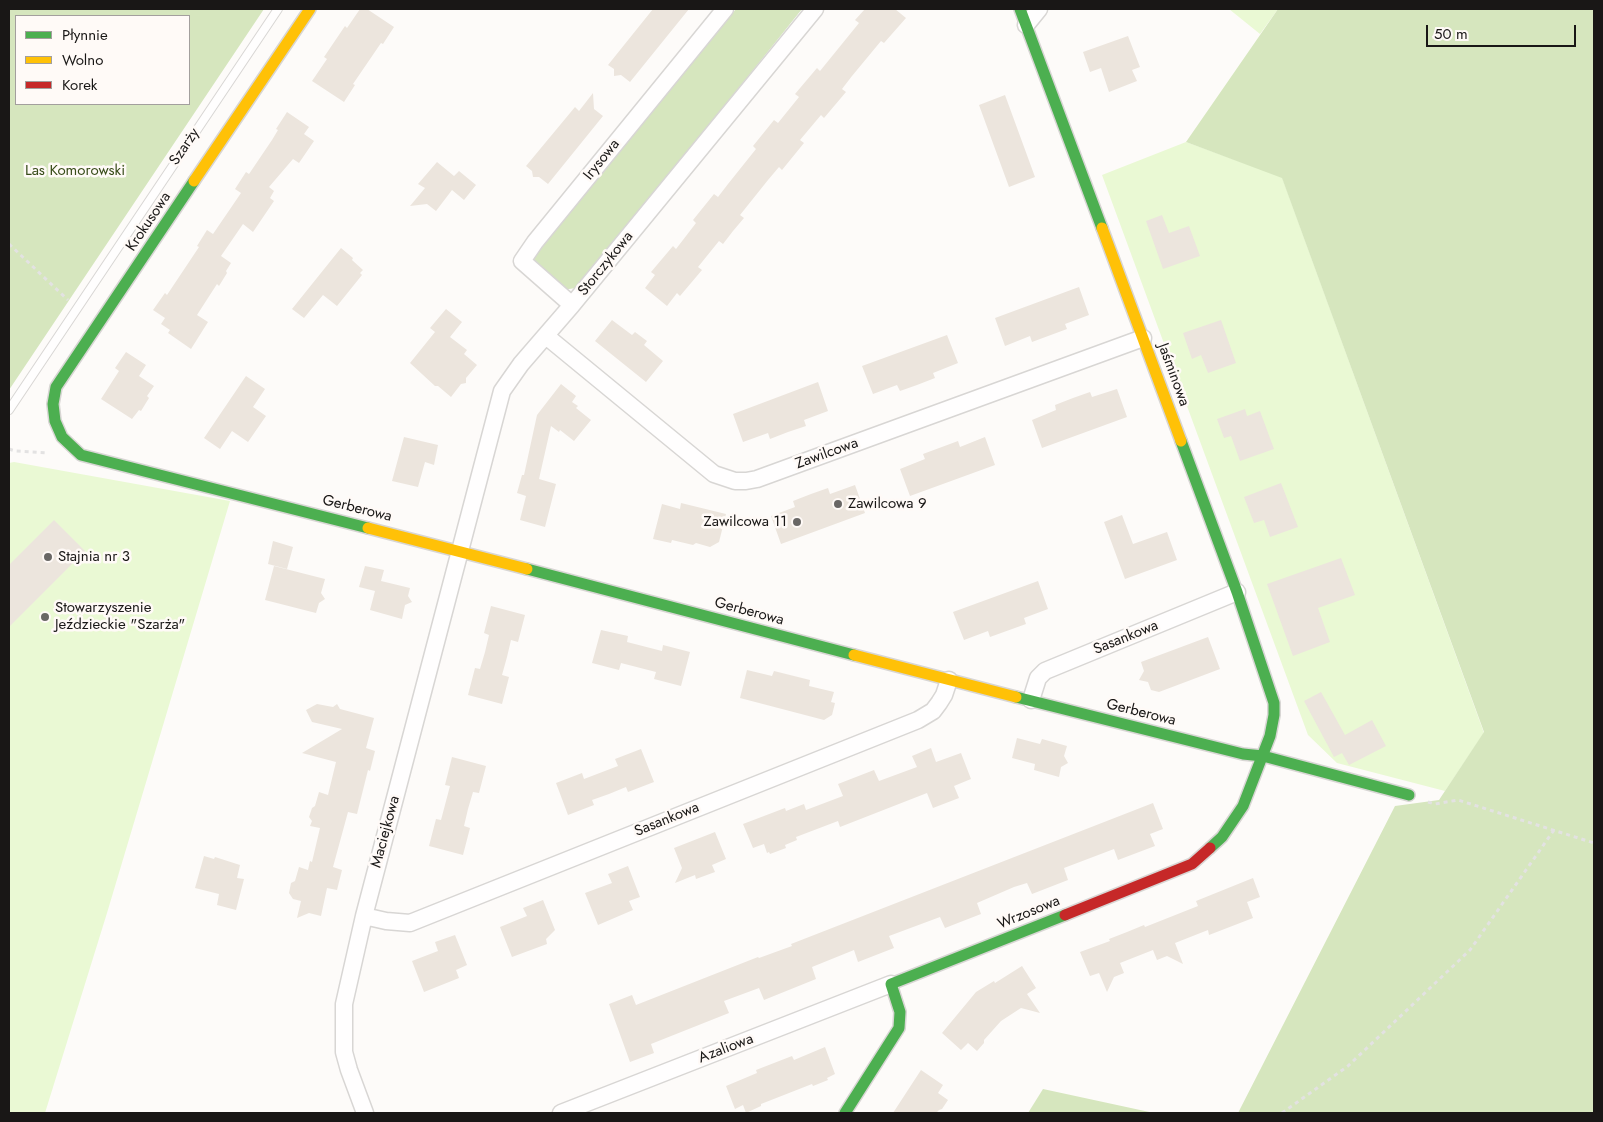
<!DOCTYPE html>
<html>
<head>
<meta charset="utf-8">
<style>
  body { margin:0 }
  #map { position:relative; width:1603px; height:1122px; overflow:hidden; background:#fdfbf9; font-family:Jost,sans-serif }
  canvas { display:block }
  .frame { position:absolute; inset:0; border:10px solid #191716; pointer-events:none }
  .legend { position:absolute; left:15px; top:15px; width:175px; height:90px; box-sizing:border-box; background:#fffaf7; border:1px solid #a39f9d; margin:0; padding:6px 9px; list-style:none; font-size:15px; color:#191716 }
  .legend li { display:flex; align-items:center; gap:10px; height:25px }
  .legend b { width:25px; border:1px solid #a39f9d }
  .scale { position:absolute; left:1426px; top:25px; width:150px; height:22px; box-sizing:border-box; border:2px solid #191716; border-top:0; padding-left:6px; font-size:15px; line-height:18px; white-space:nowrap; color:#191716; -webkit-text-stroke:4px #fffaf7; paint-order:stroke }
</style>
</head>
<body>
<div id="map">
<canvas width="1603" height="1122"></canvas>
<div class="frame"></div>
<ul class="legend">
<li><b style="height:6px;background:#4caf50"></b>Płynnie</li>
<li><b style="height:6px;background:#ffc107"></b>Wolno</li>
<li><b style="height:6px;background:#c62828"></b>Korek</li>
</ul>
<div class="scale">50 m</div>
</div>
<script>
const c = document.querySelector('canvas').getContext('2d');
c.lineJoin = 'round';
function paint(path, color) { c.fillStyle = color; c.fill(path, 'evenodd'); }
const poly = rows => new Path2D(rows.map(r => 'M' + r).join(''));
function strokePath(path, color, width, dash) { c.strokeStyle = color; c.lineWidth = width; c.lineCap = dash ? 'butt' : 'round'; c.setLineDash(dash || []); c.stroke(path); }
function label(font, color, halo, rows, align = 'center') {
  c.font = font + ' Jost,sans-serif'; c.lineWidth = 5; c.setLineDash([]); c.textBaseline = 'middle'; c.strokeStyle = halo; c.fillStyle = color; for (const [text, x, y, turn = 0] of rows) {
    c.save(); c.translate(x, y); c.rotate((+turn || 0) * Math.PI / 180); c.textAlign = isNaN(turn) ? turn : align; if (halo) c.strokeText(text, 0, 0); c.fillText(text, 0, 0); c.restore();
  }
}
const green = poly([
  [1229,9,1278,9,1260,34],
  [1186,142,1282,177,1484,733,1445,791,1337,763,1308,735,1102,175],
  [14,462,230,501,107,913,45,1113,9,1113,9,463]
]);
const forest = poly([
  [9,9,264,9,9,390],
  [16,16,189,16,189,104,16,104],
  [736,9,802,9,585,280,576,288,562,290,534,266,532,257,535,253],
  [1278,9,1594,9,1594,1113,1238,1113,1395,806,1439,800,1484,732,1282,178,1186,142],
  [1043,1089,1154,1113,1028,1113]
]);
const building = poly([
  [360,9,367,9,394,27,383,44,381,43,353,84,355,85,344,102,312,81,327,59,324,57,345,26,347,28],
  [653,9,689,9,630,82,621,75,614,76,614,69,608,65],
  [865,9,895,9,906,18,884,43,881,41,852,76,842,89,846,92,824,118,821,115,800,140,804,143,782,170,779,167,768,180,740,215,744,218,733,231,723,244,719,241,698,267,702,270,680,296,677,293,667,306,645,288,655,275,651,272,673,246,676,249,696,223,693,220,714,194,718,197,728,184,756,149,753,146,774,120,778,123,799,97,795,94,817,68,820,71,859,23,855,20],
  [1128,36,1140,67,1132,70,1137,81,1109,92,1101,68,1090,72,1083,52],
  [593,93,594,109,603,116,548,184,539,177,533,177,532,171,526,166,575,107,579,111],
  [1005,95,1035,177,1009,187,979,105],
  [287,112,309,127,304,134,314,141,299,163,293,159,269,187,274,191,270,198,274,201,253,232,243,224,221,256,231,263,226,271,227,273,219,286,217,284,197,315,208,322,191,349,168,333,170,330,161,324,165,318,153,310,165,293,167,295,199,247,197,246,207,230,213,234,241,193,235,189,246,172,249,174,272,140,278,130,276,129],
  [437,162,454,176,459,171,476,185,464,200,452,190,436,211,427,204,410,206,425,188,418,184],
  [1162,215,1169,233,1189,226,1200,256,1163,269,1146,221],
  [341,248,353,258,352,260,363,270,360,273,362,275,337,306,323,295,304,318,292,309],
  [1079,287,1089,315,1065,324,1067,329,1032,342,1030,336,1005,346,995,318],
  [446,309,462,322,450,337,467,350,464,354,477,365,466,378,466,383,461,384,451,397,438,386,435,386,410,363,435,332,430,328],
  [612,320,632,335,635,332,647,341,644,345,663,361,646,382,595,341],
  [1221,320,1236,363,1208,373,1201,355,1192,359,1183,333],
  [947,335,958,363,933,373,935,378,917,385,900,391,897,385,873,394,862,366],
  [126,352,146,365,139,376,154,386,147,396,149,398,141,411,139,410,132,419,101,399,119,371,115,368],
  [246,376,265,389,253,407,266,416,248,442,232,431,220,449,204,438],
  [818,382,828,411,804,420,806,426,788,432,770,439,768,433,743,442,733,414],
  [561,384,576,396,572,402,578,406,576,408,591,420,574,441,560,430,559,432,551,426,539,479,556,484,545,527,520,520,526,496,517,493,522,475,524,475,537,415],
  [1117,389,1127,417,1042,448,1032,420,1056,410,1055,405,1073,398,1090,392,1092,397],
  [1245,409,1247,416,1260,411,1274,449,1240,461,1231,436,1224,438,1217,419],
  [404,437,438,445,434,465,425,462,418,487,392,481],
  [985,437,995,465,910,496,900,469,925,459,923,454,958,441,960,447],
  [1281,483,1298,527,1270,537,1264,520,1254,523,1244,497],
  [855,485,865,513,781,544,771,516,795,507,793,501,811,494,828,488,830,494],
  [681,503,726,514,719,542,710,547,696,543,693,545,672,540,671,543,653,539,662,504,680,509],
  [1122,515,1133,544,1167,532,1177,560,1125,579,1104,522],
  [54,520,85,551,9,627,9,565],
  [273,541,293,547,287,569,268,564],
  [1341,558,1355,595,1318,608,1330,642,1293,656,1267,584],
  [274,566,325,579,321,593,325,599,319,603,316,613,265,600],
  [365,566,384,570,381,581,410,588,408,596,412,602,405,605,402,619,370,610,375,591,359,587],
  [1038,581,1048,609,1024,618,1026,624,990,637,988,631,964,640,953,612],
  [491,606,525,615,518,642,511,640,507,657,502,675,509,677,502,704,468,695,475,668,480,669,485,652,489,635,484,633],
  [601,630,628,636,627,642,662,651,663,645,690,652,681,686,654,679,656,672,621,663,619,670,592,663],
  [1208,637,1220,669,1159,692,1151,690,1148,682,1139,680,1144,671,1141,662],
  [747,670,772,676,774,671,810,680,809,686,834,692,831,702,835,703,832,715,824,720,740,698],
  [1321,692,1345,735,1372,720,1386,746,1349,765,1342,753,1334,757,1304,701],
  [317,704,333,707,337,704,340,709,374,718,366,748,375,751,370,771,368,770,357,814,348,812,333,867,342,870,337,890,327,888,321,916,309,913,297,918,301,901,293,899,289,893,291,883,295,881,299,867,308,870,310,861,312,862,320,828,310,826,312,821,309,817,312,808,315,806,319,792,328,795,336,762,302,753,342,729,312,722,306,710],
  [1017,738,1040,744,1042,739,1067,746,1064,756,1068,763,1061,767,1059,777,1034,770,1035,764,1012,758],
  [931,748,936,762,961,753,971,779,954,786,959,798,933,808,927,793,840,827,838,821,796,837,797,840,785,845,786,848,770,854,769,852,767,853,764,844,753,848,743,824,785,808,786,811,804,804,806,810,843,796,838,784,874,770,879,781,917,767,912,756],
  [641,749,654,782,628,792,626,787,609,794,592,800,594,805,568,815,556,783,582,773,584,779,618,766,615,759],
  [452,757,486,766,479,793,473,792,468,809,464,826,470,828,463,855,429,846,436,819,441,820,450,786,445,785],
  [1153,803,1163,829,1150,834,1155,846,1118,860,1114,849,1064,868,1068,880,1032,894,1027,883,1014,887,977,903,981,914,945,928,940,917,889,936,894,948,858,962,854,950,812,967,816,979,764,1000,759,988,724,1001,729,1013,651,1044,654,1053,630,1062,609,1004,632,995,636,1005,758,957,759,958,792,946,791,944],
  [715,832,726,859,712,865,715,872,696,879,695,875,675,883,682,868,674,848],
  [204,856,214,859,215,857,240,865,237,878,244,879,236,910,217,905,219,894,195,888],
  [628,866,640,897,629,901,633,910,598,925,585,893,612,883,608,874],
  [1253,878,1260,897,1247,902,1253,918,1209,935,1208,930,1175,943,1183,964,1167,956,1157,960,1153,950,1120,963,1124,973,1114,977,1107,992,1099,973,1090,976,1080,952,1110,941,1109,939,1127,932,1144,925,1145,927,1198,906,1196,901],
  [543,900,555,930,546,939,547,944,512,957,500,927,527,916,523,908],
  [455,935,467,965,456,970,459,978,424,992,412,961,438,951,435,942],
  [1022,966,1036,988,1027,994,1040,1013,1021,1008,1001,1021,984,1040,984,1043,977,1051,968,1043,961,1050,942,1033,976,992,994,981,995,983],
  [825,1047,835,1074,827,1078,828,1080,813,1086,812,1084,761,1104,761,1106,746,1113,743,1105,735,1109,726,1086,757,1073,756,1070,792,1056,794,1060],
  [921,1070,943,1085,938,1093,948,1100,942,1109,939,1110,936,1113,893,1113]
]);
const path = poly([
  [9,244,68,300],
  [9,449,15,451,48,453],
  [1428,802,1435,804,1458,800,1594,843],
  [1282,1113,1348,1066,1470,950,1554,830]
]);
const lane = poly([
  [9,410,278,9]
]);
const street = poly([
  [1026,25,1039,9],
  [572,305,522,261,535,242,725,9],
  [546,336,714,474,735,481,746,481,757,479,1143,338],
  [1031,700,1038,678,1045,671,1237,592],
  [364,916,386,921,410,923,918,720,933,711,939,703,944,695,949,680],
  [365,1113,349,1070,344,1052,344,1004,364,916,502,391,521,364,572,305,815,9],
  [561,1113,891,984]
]);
const fast = poly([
  [1020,9,1102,228],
  [194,181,56,387,53,404,55,421,62,437,81,455,368,528],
  [1181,441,1237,592,1274,703,1274,715,1270,736,1243,806,1222,837,1210,848],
  [527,569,854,655],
  [1016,697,1243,754,1263,756,1409,795],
  [845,1113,899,1028,900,1012,891,984,1065,915]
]);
const slow = poly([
  [194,181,310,9],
  [1102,228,1181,441],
  [368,528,527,569],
  [854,655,1016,697]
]);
const jam = poly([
  [1065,915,1192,864,1210,848]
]);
const markers = [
  [838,504,5,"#696765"],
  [797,522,5,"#696765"],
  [48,557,5,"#696765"],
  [45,617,5,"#696765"]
];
const streetNames = [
  ["Szarży",185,147,-56],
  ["Irysowa",602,160,-51],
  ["Krokusowa",149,222,-56],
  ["Storczykowa",606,264,-51],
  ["Jaśminowa",1173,375,70],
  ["Zawilcowa",827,454,-20],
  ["Gerberowa",357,509,14],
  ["Gerberowa",749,612,15],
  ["Sasankowa",1126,638,-22],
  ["Gerberowa",1141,713,14],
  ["Sasankowa",667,820,-22],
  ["Maciejkowa",386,832,-75],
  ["Wrzosowa",1029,913,-22],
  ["Azaliowa",726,1049,-21]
];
const parkNames = [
  ["Las Komorowski",75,171]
];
const poiNames = [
  ["Zawilcowa 9",848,504],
  ["Zawilcowa 11",787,522,"right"],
  ["Stajnia nr 3",58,557],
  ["Stowarzyszenie",55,608],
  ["Jeździeckie \"Szarża\"",55,625]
];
paint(green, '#eaf9d4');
paint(forest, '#d6e6be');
paint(building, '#ece5dd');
strokePath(lane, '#d8d6d4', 10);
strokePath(street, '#d8d6d4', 19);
strokePath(fast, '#d8d6d4', 14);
strokePath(slow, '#d8d6d4', 14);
strokePath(jam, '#d8d6d4', 14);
strokePath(path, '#e3e2e2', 3, [4, 4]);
strokePath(lane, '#fffefe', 8);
strokePath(street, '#fffefe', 16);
strokePath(fast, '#4caf50', 11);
strokePath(slow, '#ffc107', 11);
strokePath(jam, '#c62828', 11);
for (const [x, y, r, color] of markers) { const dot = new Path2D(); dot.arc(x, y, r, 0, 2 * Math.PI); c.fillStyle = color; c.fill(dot); strokePath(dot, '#fffaf7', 2); }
label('15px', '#191716', '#fffaf7', streetNames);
label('15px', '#384c19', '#fffaf7', parkNames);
label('15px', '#191716', '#fffaf7', poiNames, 'left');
</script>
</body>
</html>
